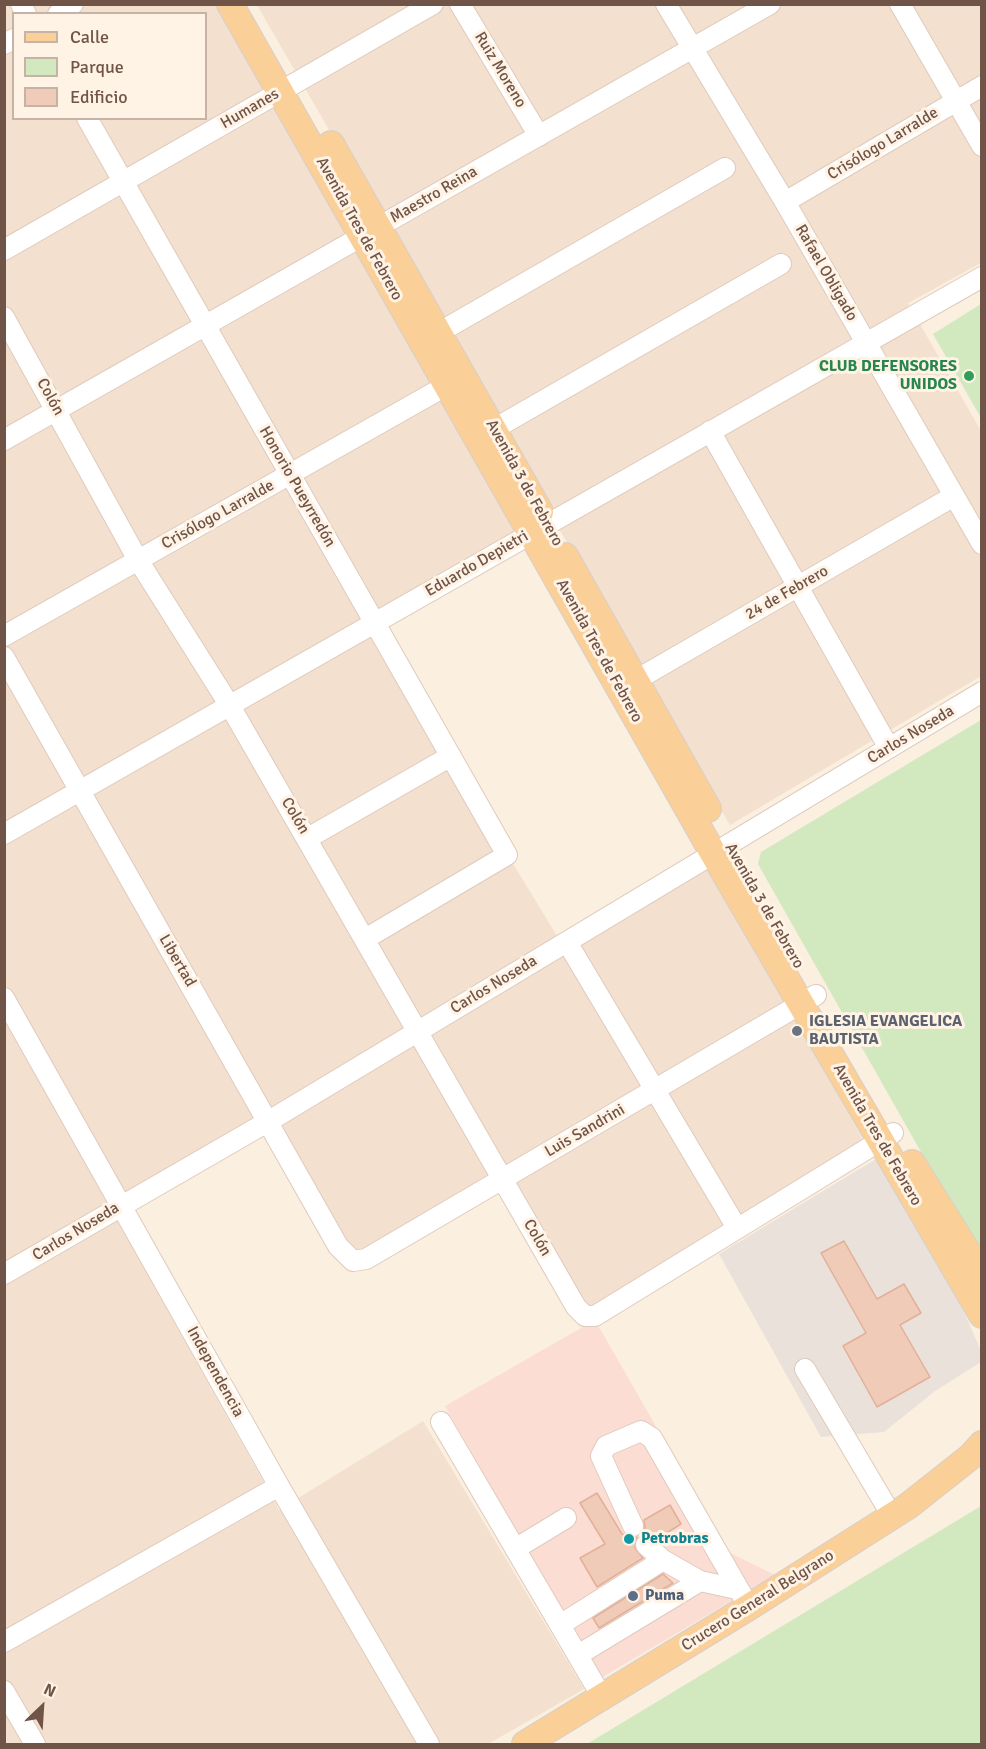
<!DOCTYPE html>
<html>
<head>
<meta charset="utf-8">
<style>
  body { margin:0 }
  #map { position:relative; width:986px; height:1749px; overflow:hidden; background:#fbefdf; font-family:Signika,sans-serif }
  canvas { display:block }
  .frame { position:absolute; inset:0; border:6px solid #715448; pointer-events:none }
  .legend { position:absolute; left:12px; top:12px; width:195px; height:108px; box-sizing:border-box; background:#fff3e5; border:2px solid #c6b3a6; margin:0; padding:8px 10px; list-style:none; font-size:18px; color:#715448 }
  .legend li { display:flex; align-items:center; gap:12px; height:30px }
  .legend b { width:30px; border:2px solid #c6b3a6 }
  .north { position:absolute; left:12px; top:1677px; width:60px; height:60px; -webkit-text-stroke:4px #fff3e5; paint-order:stroke; rotate:25deg; font-size:16px; font-weight:700; line-height:24px; text-align:center; color:#715448 }
  .north::after { content:''; display:block; margin:auto; width:21px; height:27px; background:#715448; clip-path:polygon(50% 0,100% 100%,50% 72%,0 100%) }
</style>
</head>
<body>
<div id="map">
<canvas width="986" height="1749"></canvas>
<div class="frame"></div>
<ul class="legend">
<li><b style="height:8px;background:#facf98"></b>Calle</li>
<li><b style="height:16px;background:#d2e8bf"></b>Parque</li>
<li><b style="height:16px;background:#f0cbb8"></b>Edificio</li>
</ul>
<div class="north">N</div>
</div>
<script>
const c = document.querySelector('canvas').getContext('2d');
c.lineJoin = 'round';
function paint(path, color) { c.fillStyle = color; c.fill(path, 'evenodd'); }
const poly = rows => new Path2D(rows.map(r => 'M' + r).join(''));
function strokePath(path, color, width, dash) { c.strokeStyle = color; c.lineWidth = width; c.lineCap = dash ? 'butt' : 'round'; c.setLineDash(dash || []); c.stroke(path); }
function label(font, color, halo, rows, align = 'center') {
  c.font = font + ' Signika,sans-serif'; c.lineWidth = 6; c.setLineDash([]); c.textBaseline = 'middle'; c.strokeStyle = halo; c.fillStyle = color; for (const [text, x, y, turn = 0] of rows) {
    c.save(); c.translate(x, y); c.rotate((+turn || 0) * Math.PI / 180); c.textAlign = isNaN(turn) ? turn : align; if (halo) c.strokeText(text, 0, 0); c.fillText(text, 0, 0); c.restore();
  }
}
const residential = poly([
  [4,5,221,5,520,528,365,621,565,949,709,865,864,1142,588,1310,505,1172,353,1261,270,1114,124,1196,5,985],
  [14,14,206,14,206,118,14,118],
  [257,5,981,5,981,263,908,303,981,431,981,676,730,825],
  [4,1018,279,1510,423,1421,584,1689,488,1744,5,1744]
]);
const commercial = poly([
  [595,1320,728,1552,775,1575,601,1678,445,1406]
]);
const industrial = poly([
  [876,1159,958,1298,981,1351,981,1362,935,1391,884,1432,821,1437,719,1254]
]);
const green = poly([
  [981,304,981,418,933,334],
  [981,720,981,1258,758,864,761,852],
  [981,1506,981,1744,587,1744]
]);
const building = poly([
  [844,1241,877,1299,904,1284,921,1313,900,1325,930,1377,877,1407,843,1346,866,1333,821,1253,844,1241],
  [597,1493,622,1534,637,1537,635,1548,643,1558,597,1587,580,1558,605,1544,580,1503,597,1493],
  [670,1505,681,1524,657,1539,649,1533,642,1534,645,1528,644,1520,670,1505],
  [663,1574,673,1583,599,1628,593,1618,663,1574]
]);
const minor = poly([
  [21,4,26,14],
  [460,4,539,136],
  [666,4,785,202,982,544],
  [900,4,982,146],
  [58,14,73,4],
  [4,44,14,39],
  [87,118,507,855,365,939],
  [785,202,982,86],
  [4,250,433,4],
  [4,317,138,560,230,706,576,1307,585,1316,595,1316,893,1133],
  [438,333,725,168],
  [494,429,781,264],
  [710,431,889,748],
  [4,440,770,4],
  [4,636,458,379],
  [4,657,338,1246,353,1261,366,1259,816,995],
  [624,687,954,496],
  [4,834,982,277],
  [308,838,451,756],
  [567,942,737,1228],
  [4,998,279,1486,429,1744],
  [4,1274,269,1121,982,692],
  [805,1369,892,1516],
  [441,1422,602,1697],
  [633,1526,601,1456,606,1446,641,1431,652,1438,749,1607],
  [646,1545,663,1560],
  [515,1549,566,1518],
  [560,1625,663,1560,700,1581,737,1589],
  [4,1642,279,1486],
  [578,1655,700,1581],
  [4,1691,35,1744]
]);
const major = poly([
  [230,4,713,853,982,1315],
  [331,144,540,512],
  [565,556,708,809],
  [912,1163,982,1275],
  [525,1744,749,1607,908,1506,970,1457,982,1444]
]);
const markers = [
  [969,376,6,"#2e9e5b"],
  [797,1031,6,"#6b7280"],
  [629,1539,6,"#0f9aa8"],
  [633,1596,6,"#5c6f8a"]
];
const streetNames = [
  ["Ruiz Moreno",500,70,59],
  ["Humanes",250,109,-30],
  ["Crisólogo Larralde",883,144,-31],
  ["Maestro Reina",434,195,-30],
  ["Avenida Tres de Febrero",359,229,61],
  ["Rafael Obligado",826,273,60],
  ["Colón",50,397,61],
  ["Avenida 3 de Febrero",524,483,61],
  ["Honorio Pueyrredón",297,487,60],
  ["Crisólogo Larralde",218,515,-29],
  ["Eduardo Depietri",477,564,-30],
  ["24 de Febrero",787,593,-30],
  ["Avenida Tres de Febrero",599,651,61],
  ["Carlos Noseda",911,735,-31],
  ["Colón",295,816,59],
  ["Avenida 3 de Febrero",764,906,60],
  ["Libertad",177,961,60],
  ["Carlos Noseda",494,985,-31],
  ["Luis Sandrini",585,1131,-30],
  ["Avenida Tres de Febrero",877,1135,60],
  ["Carlos Noseda",76,1232,-31],
  ["Colón",537,1238,60],
  ["Independencia",215,1372,61],
  ["Crucero General Belgrano",758,1601,-32]
];
const leisureNames = [
  ["CLUB DEFENSORES",957,367],
  ["UNIDOS",957,385]
];
const worshipNames = [
  ["IGLESIA EVANGELICA",809,1022],
  ["BAUTISTA",809,1040]
];
const cultureNames = [
  ["Petrobras",641,1539]
];
const serviceNames = [
  ["Puma",645,1596]
];
paint(residential, '#f3e0ce');
paint(commercial, '#fcddd3');
paint(industrial, '#eae1db');
paint(green, '#d2e8bf');
paint(building, '#f0cbb8');
strokePath(building, '#e2b099', 1.5);
strokePath(minor, '#dfcabc', 22);
strokePath(major, '#d7cfcc', 28);
strokePath(minor, '#fff', 20);
strokePath(major, '#facf98', 26);
for (const [x, y, r, color] of markers) { const dot = new Path2D(); dot.arc(x, y, r, 0, 2 * Math.PI); c.fillStyle = color; c.fill(dot); strokePath(dot, '#fff3e5', 2); }
label('16px', '#715448', '#fff3e5', streetNames);
label('bold 16px', '#27864d', '#fff3e5', leisureNames, 'right');
label('bold 16px', '#5b616d', '#fff3e5', worshipNames, 'left');
label('bold 16px', '#0d838f', '#fff3e5', cultureNames, 'left');
label('bold 16px', '#4e5e75', '#fff3e5', serviceNames, 'left');
</script>
</body>
</html>
